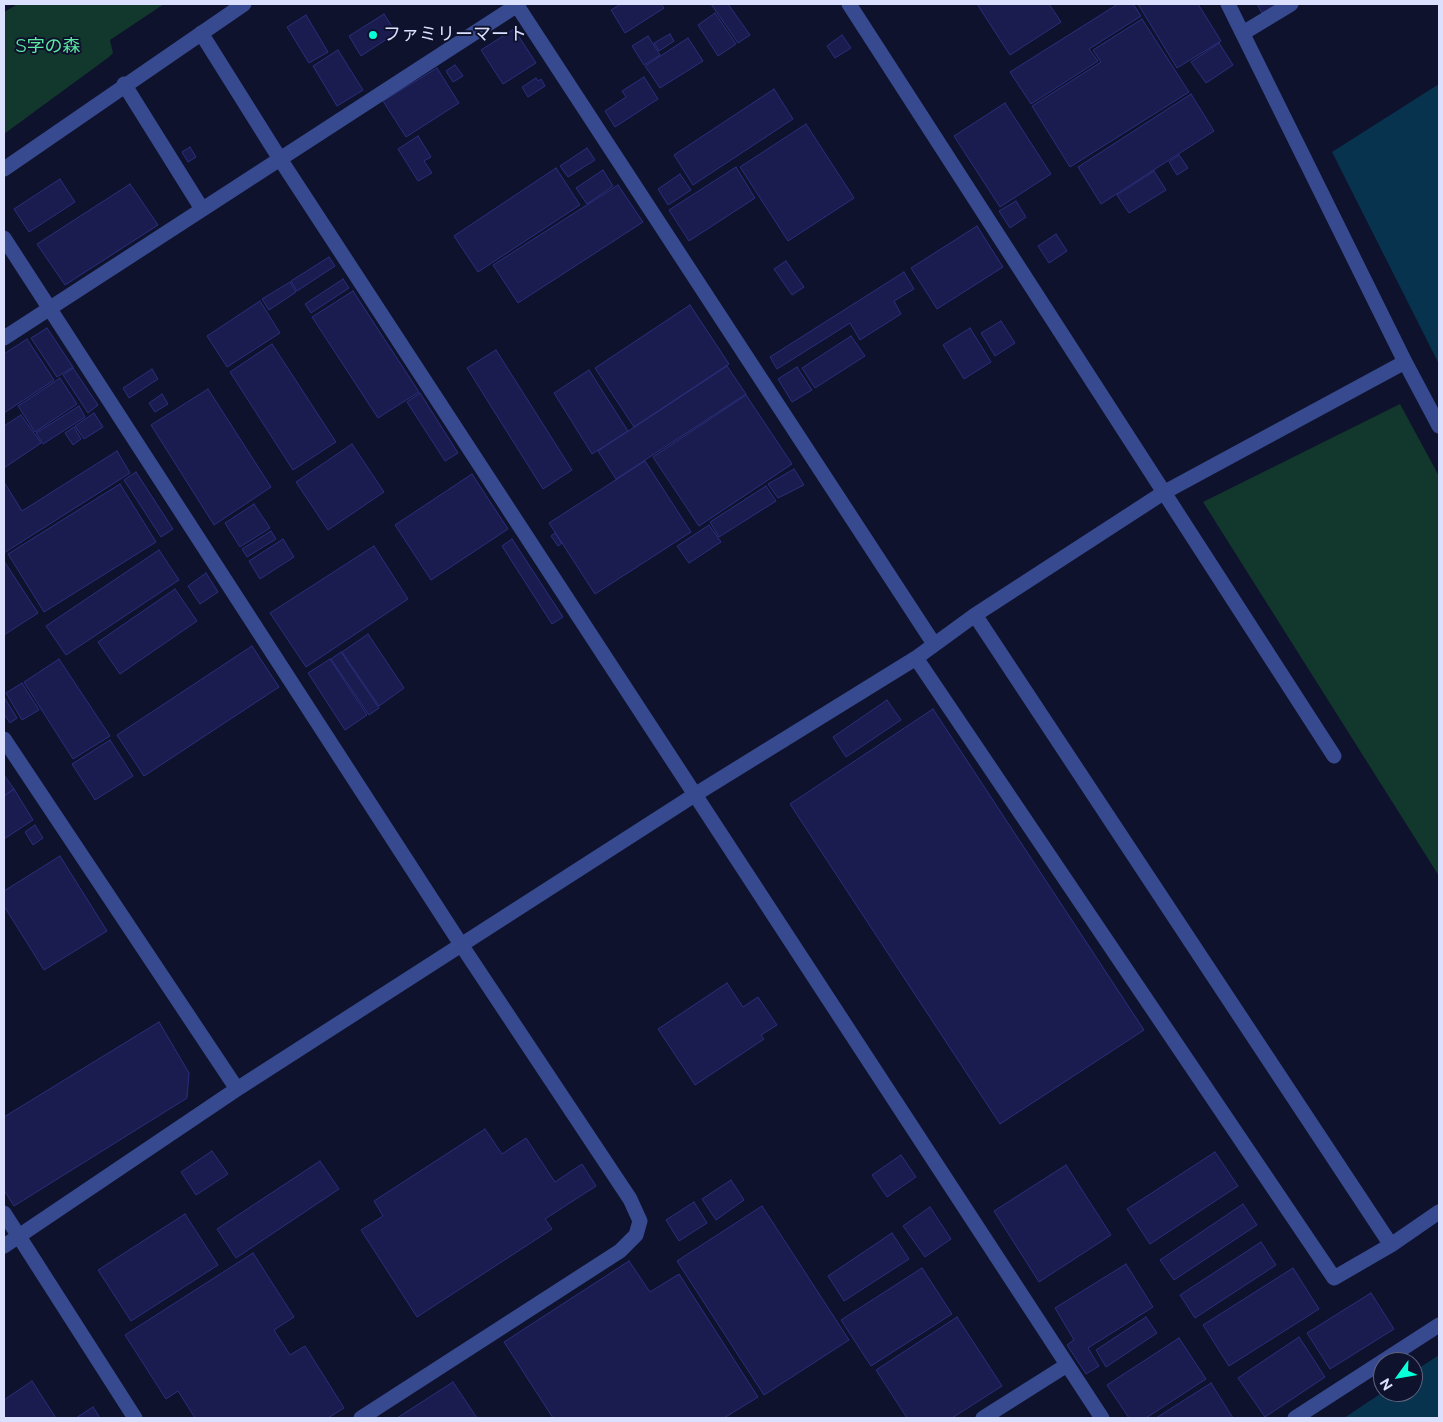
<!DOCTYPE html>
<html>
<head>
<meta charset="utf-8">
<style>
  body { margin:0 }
  #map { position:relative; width:1443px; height:1422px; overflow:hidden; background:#0f122d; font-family:Raleway,sans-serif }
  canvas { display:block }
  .frame { position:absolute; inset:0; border:5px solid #dbe0ff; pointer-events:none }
  .north { position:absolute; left:1373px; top:1352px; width:50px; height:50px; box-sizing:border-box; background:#0f122d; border:1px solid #616481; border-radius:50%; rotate:238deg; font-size:14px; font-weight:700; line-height:20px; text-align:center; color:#dbe0ff }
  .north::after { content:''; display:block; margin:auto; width:18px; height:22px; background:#07ffd9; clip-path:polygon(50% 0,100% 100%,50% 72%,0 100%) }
</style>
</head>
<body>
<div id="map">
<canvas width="1443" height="1422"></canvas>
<div class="frame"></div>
<div class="north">N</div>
</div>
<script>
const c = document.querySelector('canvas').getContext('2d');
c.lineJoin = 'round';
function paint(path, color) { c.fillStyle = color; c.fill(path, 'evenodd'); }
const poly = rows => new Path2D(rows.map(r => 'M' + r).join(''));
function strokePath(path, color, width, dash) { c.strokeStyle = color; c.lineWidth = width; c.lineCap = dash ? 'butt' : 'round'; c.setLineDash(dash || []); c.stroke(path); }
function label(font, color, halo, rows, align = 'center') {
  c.font = font + ' Raleway,"Noto Sans JP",sans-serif'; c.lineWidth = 4; c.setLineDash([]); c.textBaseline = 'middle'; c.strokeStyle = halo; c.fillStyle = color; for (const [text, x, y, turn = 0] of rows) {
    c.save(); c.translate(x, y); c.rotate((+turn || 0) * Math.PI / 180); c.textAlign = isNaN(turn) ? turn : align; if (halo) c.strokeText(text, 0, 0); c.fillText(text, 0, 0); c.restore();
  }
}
const green = poly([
  [18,4,164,4,110,40,113,53,109,57,4,134,4,12],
  [1400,404,1439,476,1439,876,1203,502]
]);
const water = poly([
  [1439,84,1439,364,1332,152],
  [1439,1355,1439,1418,1344,1418,1383,1392,1413,1392,1413,1372]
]);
const building = poly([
  [621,4,661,4,664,8,625,33,611,10,621,4],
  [711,4,728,4,750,35,738,43,711,4],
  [977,4,1049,4,1061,22,1010,55,977,4],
  [1118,4,1133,4,1141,16,1089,49,1098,61,1031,104,1010,72,1118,4],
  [1138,4,1198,4,1221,41,1177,68,1138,4],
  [1257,4,1277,4,1262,13,1257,4],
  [715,13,736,44,718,56,698,25,715,13],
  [384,14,396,33,361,56,349,36,384,14],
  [306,15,328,52,309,63,287,27,306,15],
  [1142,19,1189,92,1070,167,1032,106,1101,62,1093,50,1142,19],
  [514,29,536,63,503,84,481,50,514,29],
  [670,34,674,41,659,51,654,43,670,34],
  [842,35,851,48,835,58,827,46,842,35],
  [648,36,660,55,644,65,632,46,648,36],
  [688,38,703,61,660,88,645,66,688,38],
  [1219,43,1233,65,1206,83,1191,62,1219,43],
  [338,50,363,90,337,106,313,66,338,50],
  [455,65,463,76,453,82,446,71,455,65],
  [437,68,459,103,406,137,383,101,437,68],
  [644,77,658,99,615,127,605,111,626,97,622,91,644,77],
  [536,78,538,81,541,79,545,86,528,97,522,87,536,78],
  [774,89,793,119,693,185,674,155,774,89],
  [1191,94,1214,131,1101,204,1078,167,1191,94],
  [1005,103,1051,174,1000,207,954,136,1005,103],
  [806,124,854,198,788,241,740,167,806,124],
  [418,136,431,157,424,161,432,173,418,181,398,149,418,136],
  [190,147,196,157,188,162,182,152,190,147],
  [587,148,595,160,568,177,560,166,587,148],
  [1179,155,1188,168,1177,175,1169,162,1179,155],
  [736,167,755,198,689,241,669,210,736,167],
  [556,168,580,205,478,272,454,236,556,168],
  [603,170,613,186,587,204,576,188,603,170],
  [1154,171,1166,190,1129,213,1117,195,1154,171],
  [680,174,691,190,668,205,658,189,680,174],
  [60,179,75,202,29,232,14,209,60,179],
  [130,184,158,225,65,285,37,244,130,184],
  [618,185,643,222,518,303,493,265,618,185],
  [1016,201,1026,217,1010,228,999,211,1016,201],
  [977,226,1003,267,937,309,911,268,977,226],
  [1056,234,1067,251,1049,263,1038,246,1056,234],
  [329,257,335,266,297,291,291,281,329,257],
  [786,261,804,287,792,295,774,269,786,261],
  [904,272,914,289,894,301,901,314,860,340,850,323,777,369,770,357,904,272],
  [343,279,349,288,311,313,305,304,343,279],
  [290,282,296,292,269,310,262,299,290,282],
  [353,291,419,392,378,418,312,317,353,291],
  [260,301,280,333,227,367,207,336,260,301],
  [690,305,729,364,634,427,595,368,690,305],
  [1001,321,1015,343,995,356,981,333,1001,321],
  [47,328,73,367,57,377,31,338,47,328],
  [970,328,991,362,964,379,943,345,970,328],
  [851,336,865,356,815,388,802,368,851,336],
  [27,339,54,380,4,413,4,354,27,339],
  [272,344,336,442,293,470,230,372,272,344],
  [496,350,572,470,543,489,467,368,496,350],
  [727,366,746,394,616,479,598,451,727,366],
  [797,367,812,390,792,402,778,379,797,367],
  [73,368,98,405,88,413,63,375,73,368],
  [152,369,158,379,129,398,123,388,152,369],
  [589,370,628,431,592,454,554,393,589,370],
  [60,378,77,404,35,432,18,406,60,378],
  [208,389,271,487,214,525,151,425,208,389],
  [420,393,458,453,445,461,407,402,420,393],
  [162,394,168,404,155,412,149,403,162,394],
  [746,395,792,464,699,526,653,457,746,395],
  [79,406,85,417,43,444,36,433,79,406],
  [94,413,103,427,84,439,75,426,94,413],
  [21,415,41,443,4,468,4,426,21,415],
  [74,427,81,439,73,445,65,433,74,427],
  [352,444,384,492,328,530,296,482,352,444],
  [117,451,130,473,4,553,4,482,22,511,117,451],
  [645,461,691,532,595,594,549,523,645,461],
  [794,469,804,485,778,498,768,484,794,469],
  [136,472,173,529,161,537,124,480,136,472],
  [472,474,508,529,431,580,395,525,472,474],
  [120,484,156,542,44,612,8,554,120,484],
  [766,486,776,501,719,537,710,522,766,486],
  [254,504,270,528,240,547,225,523,254,504],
  [709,525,721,542,689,563,677,546,709,525],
  [271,531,276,539,247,557,242,549,271,531],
  [555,533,562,543,558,546,551,536,555,533],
  [283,539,294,557,260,579,249,561,283,539],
  [512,539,563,617,552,624,502,546,512,539],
  [374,546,408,599,306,667,270,613,374,546],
  [159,550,179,580,66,655,46,626,159,550],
  [4,561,38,613,4,635,4,561],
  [206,573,218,592,200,604,188,586,206,573],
  [175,589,197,621,120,674,98,642,175,589],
  [368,634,404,688,379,706,342,652,368,634],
  [252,646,279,687,144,776,117,735,252,646],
  [341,652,379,708,369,715,331,659,341,652],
  [59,659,110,736,73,759,24,682,59,659],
  [330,659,367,715,345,730,308,673,330,659],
  [22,683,39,710,22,720,6,693,22,683],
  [4,697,17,718,10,723,4,714,4,697],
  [887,700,901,720,846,757,833,737,887,700],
  [933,709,1144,1030,1000,1124,790,804,933,709],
  [110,740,133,776,95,800,72,764,110,740],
  [4,775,14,789,4,796,4,775],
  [14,789,33,820,4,839,4,796,14,789],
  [35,825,43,838,33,845,25,832,35,825],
  [60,856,107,931,44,970,4,906,4,891,60,856],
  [727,983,743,1007,758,997,777,1025,761,1035,764,1039,695,1085,658,1029,727,983],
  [159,1022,189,1073,187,1098,14,1206,4,1190,4,1117,159,1022],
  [485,1129,502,1154,526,1138,555,1182,582,1164,596,1186,545,1219,552,1229,417,1317,361,1230,383,1216,374,1201,485,1129],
  [212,1151,228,1174,196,1195,181,1172,212,1151],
  [1215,1152,1238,1186,1150,1244,1127,1209,1215,1152],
  [901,1155,916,1177,887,1197,872,1175,901,1155],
  [320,1161,339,1189,236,1258,217,1229,320,1161],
  [1066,1165,1111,1235,1039,1282,994,1211,1066,1165],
  [731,1180,744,1200,716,1220,702,1199,731,1180],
  [694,1202,707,1223,679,1241,666,1220,694,1202],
  [1243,1204,1257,1225,1174,1280,1160,1260,1243,1204],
  [762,1206,849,1340,764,1395,677,1261,762,1206],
  [930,1207,951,1239,925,1257,903,1226,930,1207],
  [185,1214,218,1265,131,1321,98,1270,185,1214],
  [892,1233,909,1259,844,1301,828,1276,892,1233],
  [1261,1242,1276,1265,1195,1318,1180,1295,1261,1242],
  [253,1253,294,1317,274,1330,290,1355,305,1346,344,1408,328,1418,195,1418,178,1391,166,1399,125,1335,253,1253],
  [629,1261,650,1292,679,1274,758,1397,724,1418,553,1418,504,1342,629,1261],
  [1126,1264,1153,1307,1088,1348,1099,1366,1086,1374,1067,1345,1074,1340,1055,1308,1126,1264],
  [922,1268,952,1314,871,1366,841,1320,922,1268],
  [1293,1268,1319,1309,1229,1366,1203,1325,1293,1268],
  [1371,1293,1394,1329,1330,1369,1307,1333,1371,1293],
  [957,1317,1002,1386,952,1418,907,1418,876,1370,957,1317],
  [1146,1317,1157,1333,1106,1367,1096,1350,1146,1317],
  [1299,1337,1325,1377,1265,1417,1238,1378,1299,1337],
  [1179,1338,1206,1379,1146,1418,1129,1418,1107,1385,1179,1338],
  [32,1381,56,1418,4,1418,4,1400,32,1381],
  [453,1382,477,1418,397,1418,453,1382],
  [1211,1383,1233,1418,1156,1418,1211,1383],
  [93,1407,100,1418,76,1418,93,1407]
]);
const minor = poly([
  [516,4,934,644],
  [849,4,1334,756],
  [1228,4,1405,362,1439,426],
  [201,33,280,159,1102,1418],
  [1243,33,1291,4],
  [124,84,202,209],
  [4,169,244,4],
  [4,238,462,946,630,1199,640,1221,636,1235,620,1251,361,1418],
  [4,338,519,4],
  [975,615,1391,1245],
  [916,658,1334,1278,1391,1245,1439,1212],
  [4,739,237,1089],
  [4,1213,135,1418],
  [4,1246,237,1089,696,794,916,658,975,615,1163,493,1405,362],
  [983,1418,1067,1365],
  [1295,1418,1439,1325]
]);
const markers = [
  [373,35,5,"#07ffd9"]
];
const poiNames = [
  ["ファミリーマート",383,35]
];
const parkNames = [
  ["S字の森",48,47]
];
paint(green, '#12372c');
paint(water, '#07334e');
paint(building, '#1a1c4f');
strokePath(building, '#2a2f7d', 1);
strokePath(minor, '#374a8f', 15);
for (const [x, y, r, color] of markers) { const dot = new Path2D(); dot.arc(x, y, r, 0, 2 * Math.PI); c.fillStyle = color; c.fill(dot); strokePath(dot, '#0f122d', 2); }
label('18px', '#dbe0ff', '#0f122d', poiNames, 'left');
label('18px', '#5ceaa2', '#0f122d', parkNames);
</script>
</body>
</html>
